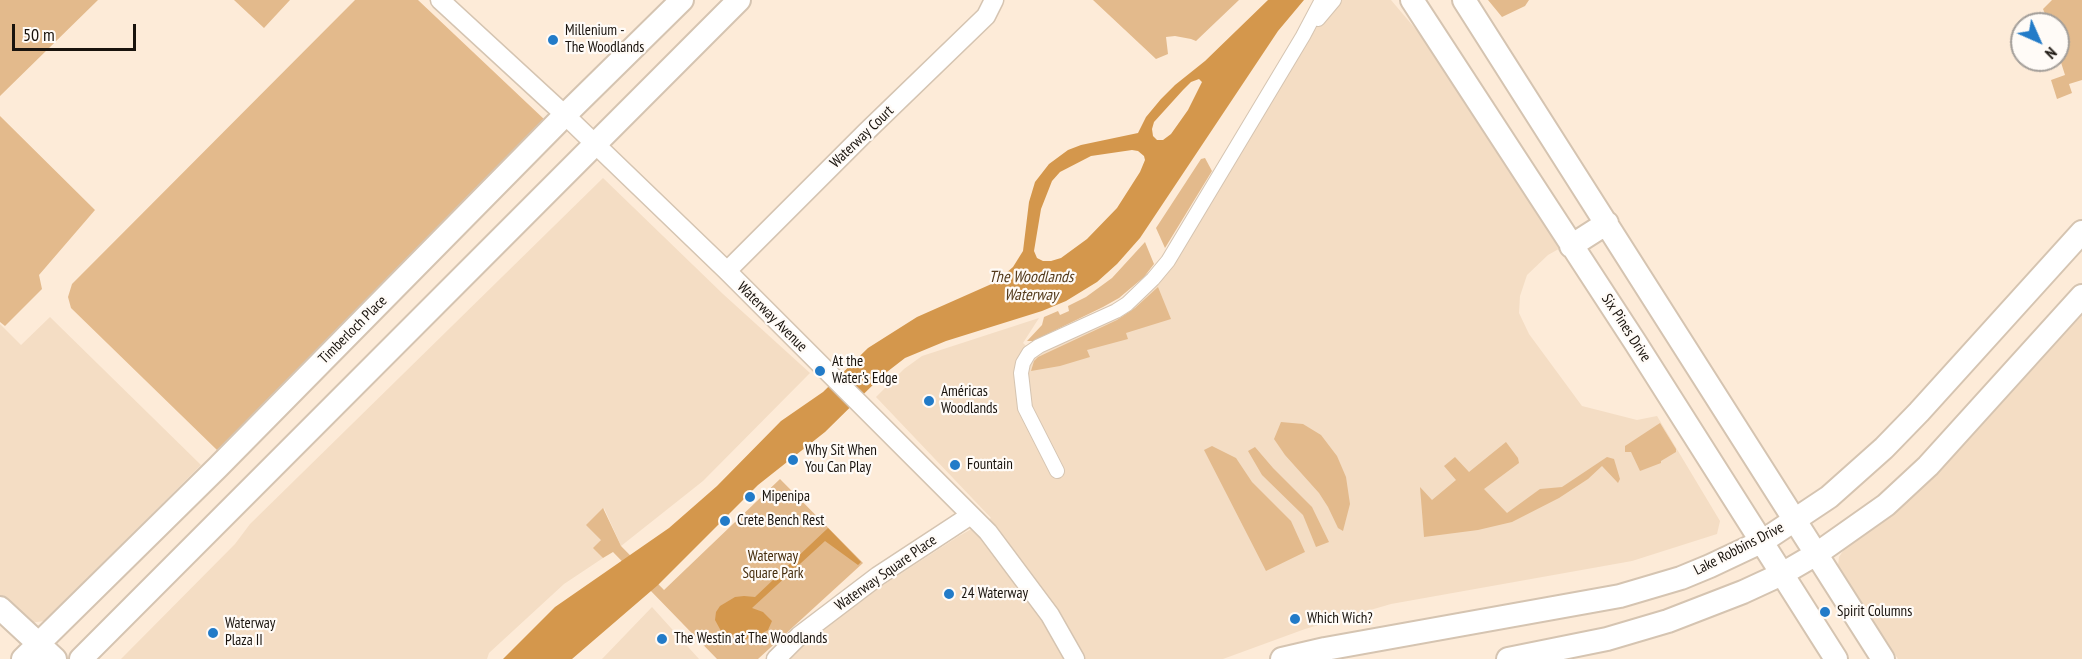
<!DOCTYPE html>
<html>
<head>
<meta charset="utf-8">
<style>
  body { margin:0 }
  #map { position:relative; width:2082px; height:659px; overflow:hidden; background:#fdebd8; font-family:"PT Sans Narrow",sans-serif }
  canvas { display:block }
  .north { position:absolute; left:2010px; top:12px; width:60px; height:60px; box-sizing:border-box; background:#fffbf7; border:2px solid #a39e99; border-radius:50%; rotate:135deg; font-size:16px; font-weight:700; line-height:24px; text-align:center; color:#19130d }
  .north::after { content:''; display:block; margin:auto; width:21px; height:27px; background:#227bc8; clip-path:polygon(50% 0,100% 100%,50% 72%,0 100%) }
  .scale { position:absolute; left:12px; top:24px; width:124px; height:27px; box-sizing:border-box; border:3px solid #19130d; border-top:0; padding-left:8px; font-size:18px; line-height:21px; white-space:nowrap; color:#19130d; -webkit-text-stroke:4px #fffbf7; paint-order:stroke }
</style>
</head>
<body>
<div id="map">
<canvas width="2082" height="659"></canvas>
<div class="north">N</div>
<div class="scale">50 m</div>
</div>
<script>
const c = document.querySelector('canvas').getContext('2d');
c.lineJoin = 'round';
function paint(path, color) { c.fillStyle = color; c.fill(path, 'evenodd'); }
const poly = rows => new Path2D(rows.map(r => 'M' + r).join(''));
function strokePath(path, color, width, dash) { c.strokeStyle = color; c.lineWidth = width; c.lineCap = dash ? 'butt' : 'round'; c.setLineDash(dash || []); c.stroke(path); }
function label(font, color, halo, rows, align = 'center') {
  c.font = font + ' "PT Sans Narrow",sans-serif'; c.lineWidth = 4.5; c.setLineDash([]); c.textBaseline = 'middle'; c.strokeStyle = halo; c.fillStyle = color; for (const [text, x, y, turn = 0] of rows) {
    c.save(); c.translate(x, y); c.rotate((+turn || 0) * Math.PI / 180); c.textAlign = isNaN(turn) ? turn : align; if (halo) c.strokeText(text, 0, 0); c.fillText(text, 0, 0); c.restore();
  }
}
const built = poly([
  [1339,0,1391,0,1419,33,1488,128,1564,246,1548,255,1527,275,1520,296,1519,313,1529,334,1582,406,1637,420,1657,416,1720,521,1717,534,1632,561,1391,604,1305,629,1223,659,784,659,851,606,959,536,991,518,876,397,904,369,922,356,1039,318,1023,343,1037,356,1133,306,1286,71,1327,13],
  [603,178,723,294,810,373,703,481,621,546,604,508,601,540,594,548,603,558,564,584,489,653,487,659,121,659,235,544,250,524],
  [2082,311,2082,659,1898,659,1838,566,1839,557,1845,548,1903,506,1950,460],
  [50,317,201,465,44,621,30,623,0,598,0,324,21,345],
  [652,607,699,659,602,659]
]);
const green = poly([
  [0,0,98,0,0,96],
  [234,0,290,0,264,28],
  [355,0,418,0,546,121,217,450,71,308,68,297,72,284],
  [1093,0,1239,0,1196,41,1191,39,1175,36,1166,37,1168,54,1156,59],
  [1488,0,1529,0,1525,6,1502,17],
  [2052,0,2082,0,2082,80,2069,84,2072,93,2057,99,2051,80,2065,75,2058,53,2058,24,2049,24,2043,9],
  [0,116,95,210,39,275,42,289,5,326,0,322],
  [1205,158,1212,171,1165,248,1156,228,1201,159],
  [1145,242,1154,264,1144,277,1119,298,1103,307,1033,341,1027,341,1042,325,1044,317,1058,311,1060,315,1069,311,1068,306,1086,297,1112,278],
  [1158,287,1171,319,1126,333,1128,339,1087,350,1090,357,1060,366,1031,371,1034,361,1038,357,1117,320,1135,308],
  [1281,422,1303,424,1321,435,1337,456,1346,477,1350,504,1343,531,1338,528,1328,507,1319,493,1285,455,1274,439],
  [1660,423,1676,449,1676,452,1661,461,1661,463,1640,471,1631,452,1625,452,1625,446],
  [1506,442,1518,458,1519,463,1484,489,1507,513,1540,489,1562,487,1607,457,1614,459,1620,479,1618,483,1602,466,1588,479,1559,498,1512,522,1478,530,1424,537,1420,487,1432,500,1456,480,1444,466,1455,457,1469,472],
  [1212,446,1236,458,1252,482,1291,521,1305,552,1266,571,1204,450],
  [1255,447,1273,468,1312,507,1329,542,1316,547,1303,515,1262,475,1248,451],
  [780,479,863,563,758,659,717,659,613,552,603,558,593,548,601,540,586,525,603,508,621,546,664,590]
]);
const water = poly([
  [1268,0,1304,0,1278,31,1140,238,1117,264,1097,282,1066,301,1042,311,946,341,905,358,883,375,825,432,758,485,658,585,572,659,503,659,555,607,669,528,717,486,781,421,823,392,868,348,917,317,996,282,1013,267,1023,251,1029,202,1035,182,1049,164,1068,150,1081,145,1138,133,1146,117,1161,99,1175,85,1205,61],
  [1199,79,1202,82,1188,110,1171,134,1163,140,1157,140,1153,136,1152,129,1154,122,1183,90,1191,82],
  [1132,150,1138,151,1144,156,1145,160,1140,172,1117,208,1087,239,1061,258,1051,261,1043,261,1037,258,1034,251,1041,209,1052,181,1060,172,1091,156],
  [828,528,861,562,858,565,825,541,752,608,763,612,772,621,768,630,755,637,745,639,735,638,721,631,715,620,716,612,720,606,735,597,744,596,755,597]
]);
const pedestrian = poly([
  [1318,19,1334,0],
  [1057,471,1025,408,1021,373,1023,363,1029,353,1039,346,1116,311,1127,304,1153,279,1168,261,1303,36,1322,0]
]);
const minor = poly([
  [440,0,565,115,727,271,988,532,1050,615,1075,659],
  [727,271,866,132,986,16,994,0],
  [776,659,799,636,878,576,971,515]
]);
const tertiary = poly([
  [1412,0,1635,342,1836,659],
  [1464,0,1883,659],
  [1571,246,1607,223],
  [0,608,55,659],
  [23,659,218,467,565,115,682,0],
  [81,659,739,0],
  [1282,659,1325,649,1620,596,1681,578,1710,566,1763,541,1829,497,1884,448,1919,412,2082,232],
  [1508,659,1607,639,1668,621,1743,592,1782,574,1818,553,1886,505,1928,466,2082,296]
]);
const markers = [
  [553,40,6,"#227bc8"],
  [820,371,6,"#227bc8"],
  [929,401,6,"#227bc8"],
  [793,460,6,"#227bc8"],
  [955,465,6,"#227bc8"],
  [750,497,6,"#227bc8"],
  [725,521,6,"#227bc8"],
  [949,594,6,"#227bc8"],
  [1825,612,6,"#227bc8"],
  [1295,619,6,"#227bc8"],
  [213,633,6,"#227bc8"],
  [662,639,6,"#227bc8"]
];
const poiNames = [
  ["Millenium -",565,31],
  ["The Woodlands",565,48],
  ["At the",832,362],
  ["Water's Edge",832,379],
  ["Américas",941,392],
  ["Woodlands",941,409],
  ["Why Sit When",805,451],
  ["You Can Play",805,468],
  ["Fountain",967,465],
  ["Mipenipa",762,497],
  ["Crete Bench Rest",737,521],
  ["24 Waterway",961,594],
  ["Spirit Columns",1837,612],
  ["Which Wich?",1307,619],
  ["Waterway",225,624],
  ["Plaza II",225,641],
  ["The Westin at The Woodlands",674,639]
];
const streetNames = [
  ["Waterway Court",862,137,-44],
  ["Waterway Avenue",772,317,45],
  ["Six Pines Drive",1626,328,57],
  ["Timberloch Place",353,330,-45],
  ["Lake Robbins Drive",1739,549,-27],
  ["Waterway Square Place",886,573,-35]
];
const parkNames = [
  ["Waterway",773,557],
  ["Square Park",773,574]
];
const waterNames = [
  ["The Woodlands",1031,277],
  ["Waterway",1031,295]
];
paint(built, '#f4ddc4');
paint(green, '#e3ba8c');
paint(water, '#d4974c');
strokePath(pedestrian, '#d5c4b1', 16);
strokePath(minor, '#d5c4b1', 21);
strokePath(tertiary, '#d5c4b1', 26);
strokePath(pedestrian, '#fff', 14);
strokePath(minor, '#fff', 18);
strokePath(tertiary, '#fff', 22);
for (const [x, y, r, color] of markers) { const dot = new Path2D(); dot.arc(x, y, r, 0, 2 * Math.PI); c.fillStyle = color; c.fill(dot); strokePath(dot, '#fffbf7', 2); }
label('15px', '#19130d', '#fffbf7', poiNames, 'left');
label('15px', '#19130d', '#fffbf7', streetNames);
label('15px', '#462d0d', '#fffbf7', parkNames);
label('italic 16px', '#543a1b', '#fffbf7', waterNames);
</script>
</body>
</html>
